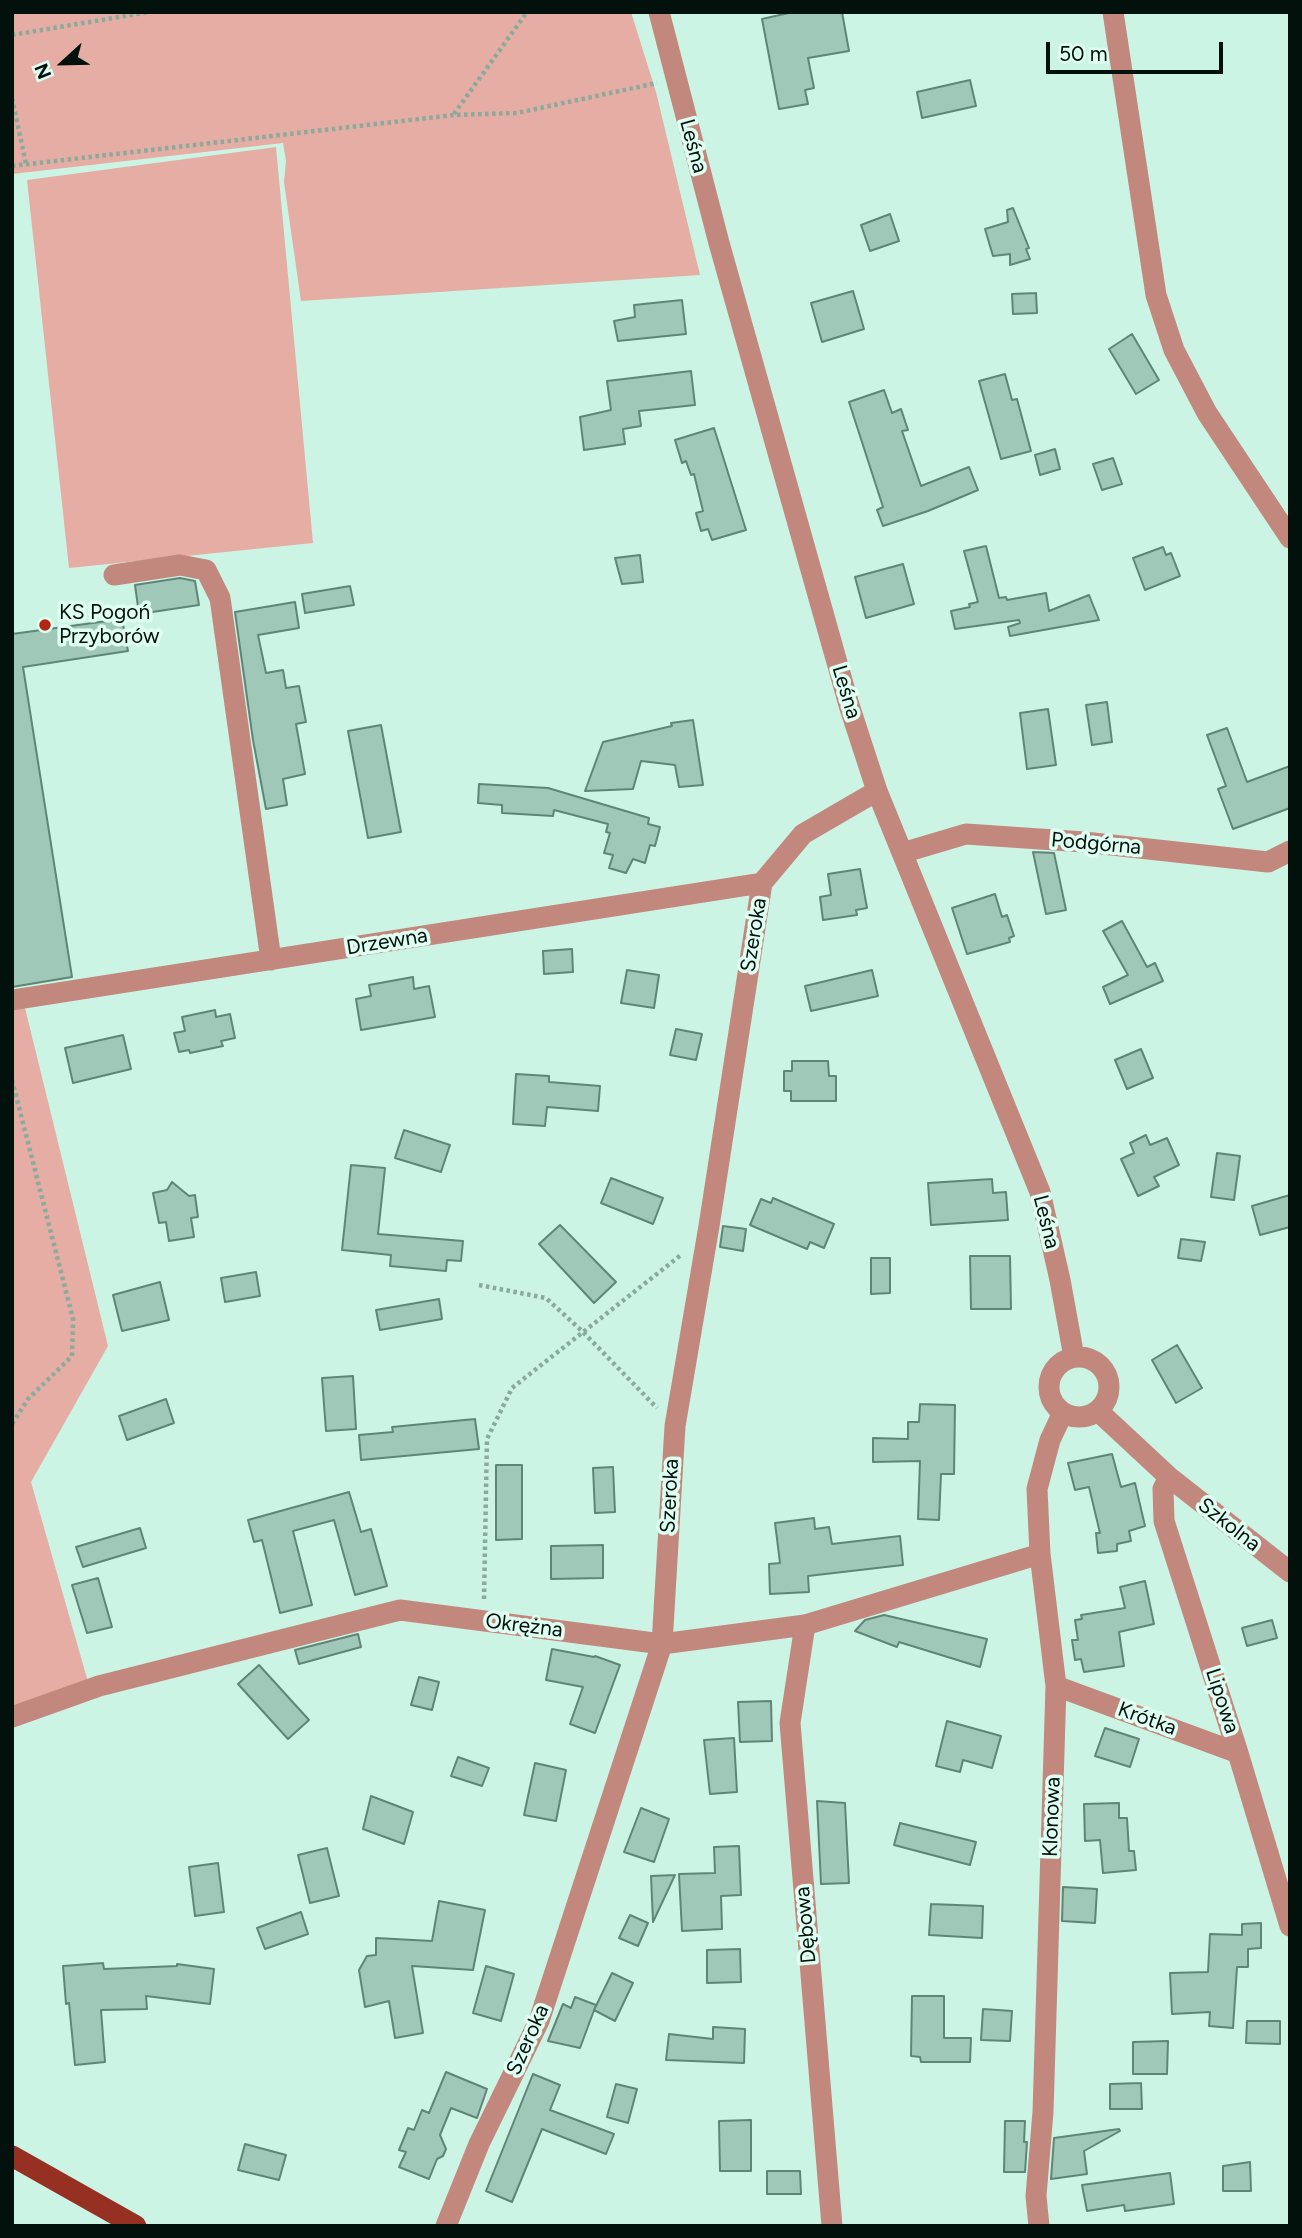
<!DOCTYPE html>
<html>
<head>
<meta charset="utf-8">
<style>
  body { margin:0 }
  #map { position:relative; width:1302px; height:2238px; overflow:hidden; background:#cbf4e4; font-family:Figtree,sans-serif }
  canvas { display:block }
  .frame { position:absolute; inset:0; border:14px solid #03110c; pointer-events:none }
  .north { position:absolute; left:28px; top:28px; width:70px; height:70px; -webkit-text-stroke:5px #defff2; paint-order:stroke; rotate:248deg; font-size:19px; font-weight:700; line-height:28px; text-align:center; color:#03110c }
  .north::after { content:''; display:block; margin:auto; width:24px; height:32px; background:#03110c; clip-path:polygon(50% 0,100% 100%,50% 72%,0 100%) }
  .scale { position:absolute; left:1046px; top:42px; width:177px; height:32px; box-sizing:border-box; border:4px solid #03110c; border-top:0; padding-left:9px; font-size:21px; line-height:24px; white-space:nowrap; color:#03110c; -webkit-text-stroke:5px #defff2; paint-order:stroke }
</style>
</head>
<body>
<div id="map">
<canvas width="1302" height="2238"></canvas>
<div class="frame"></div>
<div class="north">N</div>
<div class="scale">50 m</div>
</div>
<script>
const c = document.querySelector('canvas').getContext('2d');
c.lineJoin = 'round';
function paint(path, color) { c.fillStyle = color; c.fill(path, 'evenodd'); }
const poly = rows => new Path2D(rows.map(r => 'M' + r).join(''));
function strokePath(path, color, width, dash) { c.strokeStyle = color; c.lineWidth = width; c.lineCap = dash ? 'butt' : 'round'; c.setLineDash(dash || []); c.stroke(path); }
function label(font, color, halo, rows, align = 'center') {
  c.font = font + ' Figtree,sans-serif'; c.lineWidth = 7; c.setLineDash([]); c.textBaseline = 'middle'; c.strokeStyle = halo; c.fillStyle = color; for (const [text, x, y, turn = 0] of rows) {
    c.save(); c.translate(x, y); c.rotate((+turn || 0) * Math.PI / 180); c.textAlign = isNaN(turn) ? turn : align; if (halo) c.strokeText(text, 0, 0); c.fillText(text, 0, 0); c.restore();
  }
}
const green = poly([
  [12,12,631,12,656,92,700,275,301,301,284,182,286,161,283,143,12,174],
  [276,147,313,543,69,568,27,180],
  [25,1008,108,1346,31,1482,88,1682,12,1708,12,1009]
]);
const building = poly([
  [793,12,842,12,849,51,808,58,814,88,805,90,808,104,779,109,762,19,793,12],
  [970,80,976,106,922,118,917,92,970,80],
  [1013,208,1029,248,1026,249,1030,259,1010,265,1010,254,993,256,985,229,1008,222,1007,210,1013,208],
  [890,214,899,241,870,251,861,225,890,214],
  [853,291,864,329,822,342,811,303,853,291],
  [1036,293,1037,313,1013,314,1012,294,1036,293],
  [682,300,686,334,618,341,614,321,635,317,634,305,682,300],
  [1132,334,1159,380,1136,394,1109,349,1132,334],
  [691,371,695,405,639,411,641,426,623,429,625,444,584,450,580,417,611,410,607,381,691,371],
  [1005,374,1012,400,1017,399,1031,451,1001,459,979,381,1005,374],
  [884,390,892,413,901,409,908,430,902,431,921,486,969,467,978,490,928,511,883,526,877,510,883,507,849,402,884,390],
  [714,428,746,530,712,540,708,529,701,531,696,513,703,511,694,474,691,475,686,461,682,463,675,440,714,428],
  [1055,449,1060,469,1040,475,1035,455,1055,449],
  [1113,458,1122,484,1102,490,1093,464,1113,458],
  [986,546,999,598,1006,597,1007,600,1046,593,1049,611,1089,595,1099,620,1010,636,1008,627,1020,623,1019,620,955,629,951,611,970,607,969,604,978,602,964,551,986,546],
  [1163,547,1166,555,1171,553,1180,576,1145,590,1133,558,1163,547],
  [640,555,643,582,622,584,615,558,640,555],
  [903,564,914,604,866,618,855,577,903,564],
  [180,578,195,581,199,605,139,614,135,585,180,578],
  [350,586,354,605,305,613,302,594,350,586],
  [295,602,299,628,258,635,266,673,283,670,286,688,299,686,306,722,296,724,305,774,283,779,287,805,266,809,253,740,235,612,295,602],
  [122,619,128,651,23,667,72,977,12,987,12,634,122,619],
  [1107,702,1112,742,1092,745,1086,705,1107,702],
  [1048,709,1056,765,1027,769,1020,713,1048,709],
  [693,720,703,785,679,787,675,765,641,761,633,789,585,791,603,742,672,726,671,723,693,720],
  [381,725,401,832,368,838,348,731,381,725],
  [1227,728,1247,782,1290,766,1290,808,1233,829,1218,789,1226,786,1207,735,1227,728],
  [479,784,548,788,649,818,648,824,660,827,655,846,650,845,645,863,633,859,626,873,609,868,613,855,604,853,610,833,606,832,608,824,554,810,553,816,502,813,502,805,478,803,479,784],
  [1033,852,1054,853,1066,910,1046,914,1033,852],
  [860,869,867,908,856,910,857,915,823,920,820,897,831,895,828,874,860,869],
  [995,894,1002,917,1007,915,1014,936,1009,938,1010,942,967,954,952,908,995,894],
  [1122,921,1147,967,1155,963,1163,981,1110,1004,1103,987,1128,975,1103,931,1122,921],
  [572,949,573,972,544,974,543,951,572,949],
  [627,970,659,975,654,1008,621,1003,627,970],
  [872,970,878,996,811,1011,805,986,872,970],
  [413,977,414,989,429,986,435,1017,361,1030,356,999,371,996,369,985,413,977],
  [215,1010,216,1017,230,1014,235,1038,221,1041,223,1046,190,1053,189,1050,179,1052,174,1033,185,1031,182,1017,215,1010],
  [676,1029,702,1034,696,1060,670,1055,676,1029],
  [123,1035,131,1069,73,1083,65,1048,123,1035],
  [1141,1049,1153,1078,1127,1089,1115,1060,1141,1049],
  [792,1061,828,1061,829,1076,836,1076,836,1101,791,1101,791,1091,784,1091,784,1071,792,1071,792,1061],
  [516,1074,549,1076,549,1082,600,1086,598,1111,547,1107,545,1126,513,1124,516,1074],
  [404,1130,450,1145,441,1172,395,1158,404,1130],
  [1146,1135,1150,1145,1167,1138,1179,1165,1154,1177,1159,1186,1138,1196,1121,1159,1134,1153,1130,1143,1146,1135],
  [1217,1153,1240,1156,1234,1200,1211,1197,1217,1153],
  [351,1165,385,1168,378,1234,463,1241,461,1261,447,1260,446,1271,390,1266,391,1255,342,1250,351,1165],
  [611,1178,663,1198,653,1224,601,1203,611,1178],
  [992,1179,993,1193,1006,1192,1008,1220,931,1225,928,1183,992,1179],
  [172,1182,189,1196,195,1195,198,1217,191,1218,194,1237,169,1241,166,1222,159,1223,153,1193,167,1190,172,1182],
  [1290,1195,1290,1227,1260,1235,1252,1206,1290,1195],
  [773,1198,834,1224,824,1248,810,1242,807,1249,750,1225,761,1199,771,1203,773,1198],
  [560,1225,616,1282,594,1303,539,1244,560,1225],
  [723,1226,746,1229,743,1251,720,1247,723,1226],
  [1181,1239,1205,1242,1201,1261,1178,1258,1181,1239],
  [970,1256,1010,1256,1011,1309,971,1309,970,1256],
  [871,1258,890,1258,890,1293,871,1294,871,1258],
  [256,1272,260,1296,225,1302,221,1278,256,1272],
  [160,1282,169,1320,122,1331,113,1295,160,1282],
  [439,1299,442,1319,380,1330,376,1310,439,1299],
  [1177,1345,1202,1388,1176,1403,1152,1360,1177,1345],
  [353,1376,356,1429,326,1431,322,1378,353,1376],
  [166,1399,174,1423,127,1440,119,1416,166,1399],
  [920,1404,955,1405,954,1474,941,1474,939,1520,918,1519,920,1461,873,1462,873,1438,908,1439,908,1422,919,1422,920,1404],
  [475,1419,479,1449,361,1460,359,1435,393,1432,392,1427,475,1419],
  [1112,1454,1121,1487,1135,1483,1145,1526,1129,1531,1131,1541,1117,1544,1117,1551,1098,1553,1096,1533,1100,1533,1089,1487,1075,1490,1068,1463,1112,1454],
  [496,1465,522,1465,522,1539,496,1540,496,1465],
  [613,1467,615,1512,595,1513,593,1468,613,1467],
  [349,1492,361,1532,371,1529,387,1586,355,1595,334,1520,293,1531,312,1605,280,1613,262,1540,254,1542,248,1520,349,1492],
  [814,1518,815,1529,829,1527,832,1544,900,1536,903,1565,808,1576,809,1592,770,1594,769,1564,780,1563,775,1523,814,1518],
  [140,1528,146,1548,83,1567,76,1547,140,1528],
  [603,1545,603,1578,551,1579,551,1546,603,1545],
  [98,1578,112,1627,87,1633,72,1585,98,1578],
  [1145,1581,1154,1624,1119,1632,1124,1666,1084,1672,1081,1659,1075,1660,1072,1640,1078,1640,1075,1620,1082,1619,1081,1615,1125,1608,1120,1587,1145,1581],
  [884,1615,987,1639,980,1667,899,1642,897,1647,855,1631,865,1620,884,1615],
  [1272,1620,1277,1638,1247,1646,1242,1628,1272,1620],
  [358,1634,361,1647,299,1664,295,1650,358,1634],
  [552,1649,594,1657,595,1656,620,1665,595,1733,570,1724,583,1687,546,1680,552,1649],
  [259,1665,309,1720,288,1739,238,1684,259,1665],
  [419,1677,439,1682,432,1710,411,1705,419,1677],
  [771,1701,772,1741,740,1742,738,1702,771,1701],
  [947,1721,1001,1736,992,1768,963,1760,960,1772,936,1766,947,1721],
  [1105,1728,1139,1739,1130,1767,1095,1756,1105,1728],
  [734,1738,737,1792,710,1794,704,1740,734,1738],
  [458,1757,489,1768,482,1786,451,1776,458,1757],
  [535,1763,566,1770,556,1821,524,1815,535,1763],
  [371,1796,413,1812,404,1844,363,1829,371,1796],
  [817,1801,845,1803,849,1883,821,1884,817,1801],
  [1119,1803,1119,1818,1127,1818,1129,1851,1134,1851,1136,1870,1103,1873,1100,1840,1085,1841,1084,1804,1119,1803],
  [641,1808,669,1819,654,1862,624,1852,641,1808],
  [900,1823,976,1842,970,1865,894,1845,900,1823],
  [739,1846,741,1895,721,1896,722,1929,682,1931,679,1874,715,1873,714,1847,739,1846],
  [327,1848,339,1896,310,1903,298,1855,327,1848],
  [218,1863,224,1912,195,1916,189,1867,218,1863],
  [675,1875,653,1922,651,1876,675,1875],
  [1063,1887,1097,1889,1095,1923,1062,1921,1063,1887],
  [439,1901,485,1910,473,1970,412,1966,423,2033,395,2038,389,2001,365,2007,359,1970,367,1956,376,1955,376,1938,432,1941,439,1901],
  [931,1904,983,1906,982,1938,929,1935,931,1904],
  [301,1912,308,1934,265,1949,257,1928,301,1912],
  [630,1915,648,1923,638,1946,619,1938,630,1915],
  [1261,1923,1261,1948,1248,1949,1248,1967,1237,1967,1233,2028,1209,2026,1210,2012,1172,2014,1170,1973,1208,1972,1210,1934,1242,1935,1242,1924,1261,1923],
  [740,1949,741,1982,707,1983,707,1950,740,1949],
  [103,1963,104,1969,177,1966,177,1964,214,1969,210,2004,146,1996,147,2009,101,2010,105,2062,75,2065,69,2003,66,2004,63,1966,103,1963],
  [486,1966,514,1974,501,2021,473,2013,486,1966],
  [612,1973,633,1983,615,2021,594,2010,612,1973],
  [912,1996,944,1996,944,2038,971,2038,970,2062,921,2062,920,2057,911,2056,912,1996],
  [575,1997,596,2005,580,2048,548,2041,563,2004,571,2008,575,1997],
  [983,2009,1012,2011,1010,2041,981,2040,983,2009],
  [1247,2021,1280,2021,1280,2044,1246,2043,1247,2021],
  [713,2027,745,2029,744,2063,666,2060,669,2034,713,2039,713,2027],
  [1168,2041,1167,2074,1133,2074,1133,2042,1168,2041],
  [446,2072,487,2089,477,2118,451,2108,440,2135,446,2149,443,2156,437,2159,429,2179,399,2167,406,2152,399,2150,408,2128,414,2130,422,2110,429,2113,446,2072],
  [533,2074,560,2085,550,2110,614,2134,606,2154,542,2129,512,2202,486,2191,533,2074],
  [1141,2083,1142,2109,1110,2109,1110,2084,1141,2083],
  [616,2084,637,2089,628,2123,607,2117,616,2084],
  [751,2120,751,2171,720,2171,719,2121,751,2120],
  [1005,2121,1025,2121,1024,2142,1027,2142,1025,2172,1004,2172,1005,2121],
  [1119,2129,1120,2131,1084,2151,1087,2174,1051,2179,1054,2138,1119,2129],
  [245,2144,286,2155,279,2180,238,2170,245,2144],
  [1250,2162,1251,2191,1223,2191,1223,2166,1250,2162],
  [767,2171,800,2171,801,2194,767,2194,767,2171],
  [1170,2173,1174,2204,1125,2211,1124,2205,1087,2211,1082,2185,1170,2173]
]);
const path = poly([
  [12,35,149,12],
  [12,98,26,164],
  [454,114,527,12],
  [12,166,454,115,517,113,657,83],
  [12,1080,73,1319,72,1356,28,1399,12,1424],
  [479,1285,546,1298,583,1332,657,1408],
  [484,1599,487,1439,512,1388,681,1255]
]);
const minor = poly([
  [659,12,719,243,849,705,877,791,1040,1192,1060,1280,1074,1357],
  [1113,12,1156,295,1174,350,1207,413,1290,538],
  [114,575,180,565,206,570,220,598,271,960],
  [902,853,966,834,1084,842,1268,862,1290,851],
  [12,1000,762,883],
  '1049 1387a30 30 0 1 1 60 0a30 30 0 1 1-60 0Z',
  [1098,1411,1169,1477,1290,1572],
  [1169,1477,1163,1489,1164,1521,1238,1753,1290,1926],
  [805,1625,790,1723,832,2226],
  [1056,1686,1238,1753],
  [12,1717,99,1686,400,1610,662,1644,805,1625,1040,1554],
  [446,2226,479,2144,539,2021,662,1644,675,1426,709,1226,762,883,803,834,877,791],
  [1039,2226,1036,2196,1043,2112,1056,1686,1040,1554,1037,1489,1050,1440,1059,1421,1064,1414]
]);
const major = poly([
  [12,2156,136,2226]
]);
const markers = [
  [45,625,7,"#b32616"]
];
const streetNames = [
  ["Leśna",693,146,75],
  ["Leśna",846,692,73],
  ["Podgórna",1096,844,5],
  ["Szeroka",754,935,-81],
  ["Drzewna",387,942,-9],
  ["Leśna",1046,1222,76],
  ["Szeroka",670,1496,-87],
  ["Szkolna",1229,1525,38],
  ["Okrężna",524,1626,7],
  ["Lipowa",1222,1701,72],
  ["Krótka",1147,1719,20],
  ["Klonowa",1052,1817,-88],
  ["Dębowa",806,1925,-95],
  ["Szeroka",528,2040,-66]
];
const poiNames = [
  ["KS Pogoń",59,613],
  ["Przyborów",59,637]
];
paint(green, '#e5ada3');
paint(building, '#a0c8b8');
strokePath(building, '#608577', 2);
strokePath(path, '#8aaa9e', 4.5, [3.5, 3.5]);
strokePath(minor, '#c2887e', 21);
strokePath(major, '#963023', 21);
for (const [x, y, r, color] of markers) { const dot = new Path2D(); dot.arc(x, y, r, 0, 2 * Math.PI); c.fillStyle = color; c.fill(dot); strokePath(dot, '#defff2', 2.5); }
label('21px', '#03110c', '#defff2', streetNames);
label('21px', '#03110c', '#defff2', poiNames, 'left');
</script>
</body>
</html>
